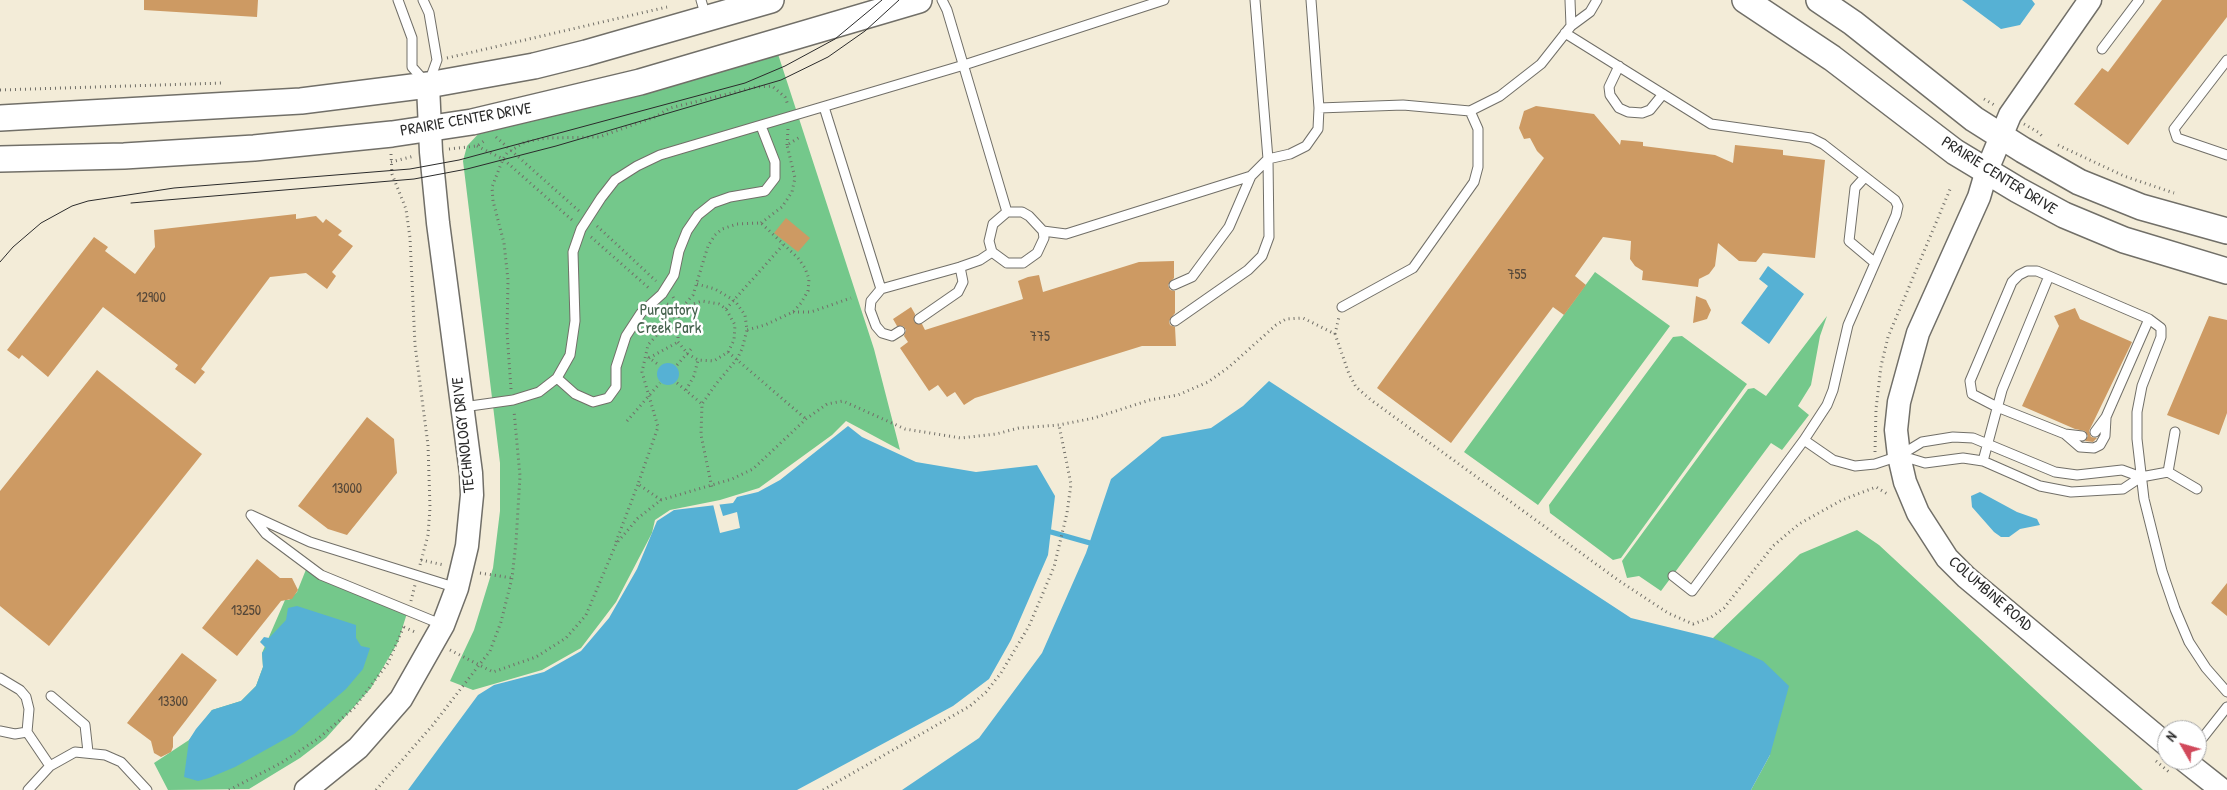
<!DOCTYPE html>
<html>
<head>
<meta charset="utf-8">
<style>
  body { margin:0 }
  #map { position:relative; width:2227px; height:790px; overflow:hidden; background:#f3ecd8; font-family:"Patrick Hand",sans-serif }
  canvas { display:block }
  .north { position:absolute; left:2157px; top:720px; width:50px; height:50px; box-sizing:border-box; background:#fff; border:1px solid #aaa; border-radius:50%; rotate:308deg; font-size:14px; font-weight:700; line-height:20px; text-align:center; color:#2b2b2b }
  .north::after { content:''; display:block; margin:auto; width:18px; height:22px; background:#d1495b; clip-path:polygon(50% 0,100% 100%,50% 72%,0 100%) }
</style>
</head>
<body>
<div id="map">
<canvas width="2227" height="790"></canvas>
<div class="north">N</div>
</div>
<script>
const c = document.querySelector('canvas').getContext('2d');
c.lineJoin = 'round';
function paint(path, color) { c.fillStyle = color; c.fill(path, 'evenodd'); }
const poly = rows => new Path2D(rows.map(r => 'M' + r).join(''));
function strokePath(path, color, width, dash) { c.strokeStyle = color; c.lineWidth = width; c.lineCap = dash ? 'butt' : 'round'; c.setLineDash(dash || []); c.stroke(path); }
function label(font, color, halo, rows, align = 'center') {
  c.font = font + ' "Patrick Hand",sans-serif'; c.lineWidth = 5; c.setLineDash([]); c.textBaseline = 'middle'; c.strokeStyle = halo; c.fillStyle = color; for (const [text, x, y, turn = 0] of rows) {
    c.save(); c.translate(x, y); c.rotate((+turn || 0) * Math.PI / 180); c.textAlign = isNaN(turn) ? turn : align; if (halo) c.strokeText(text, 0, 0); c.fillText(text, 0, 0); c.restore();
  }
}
const green = poly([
  [777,51,874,349,900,450,846,421,832,435,759,488,720,500,670,510,655,520,652,533,616,602,581,648,542,670,473,690,450,681,474,630,493,568,500,511,500,463,463,161,467,146,482,130],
  [1595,272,1670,326,1538,505,1464,452],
  [1827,316,1820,336,1811,385,1798,406,1809,415,1782,450,1771,443,1661,591,1639,576,1627,578,1622,561,1748,389,1754,388,1766,396],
  [1682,336,1747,384,1621,558,1613,560,1550,513,1549,505,1673,337],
  [1857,530,1879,545,2143,790,1751,790,1770,755,1713,638,1800,554],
  [307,567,408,610,398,642,371,688,326,738,300,758,249,789,168,790,154,763,189,740,212,710,241,701,256,686,263,667,262,653,285,600,289,600,297,592]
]);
const water = poly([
  [1962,0,2032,0,2035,4,2020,25,2001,29],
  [1768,266,1804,294,1769,344,1741,323,1768,286,1759,279],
  '657 374a11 11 0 1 1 22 0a11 11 0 1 1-22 0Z',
  [1269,381,1631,618,1713,638,1763,661,1789,686,1770,755,1751,790,902,790,979,738,1042,653,1086,553,1111,479,1162,437,1211,428,1243,406],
  [848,426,862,437,916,462,976,472,1037,465,1055,496,1048,555,1011,640,989,679,953,706,797,790,408,790,478,695,494,685,544,672,581,651,609,618,637,569,657,521,674,510,733,503,737,497,758,492,780,480],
  [1980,492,2017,512,2037,519,2040,525,2020,529,2009,537,2001,537,1994,532,1972,507,1971,496],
  [297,606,356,625,356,638,361,646,370,648,363,669,346,689,294,734,235,767,209,778,198,781,184,777,189,740,196,729,212,710,241,701,256,686,263,667,262,653,266,648,260,642,264,637,269,638,286,620,288,608]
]);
const pier = poly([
  [719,503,723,516,737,512,740,528,720,533,713,504]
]);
const stream = poly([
  [1051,532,1090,543]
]);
const building = poly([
  [144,0,258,0,257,17,144,10],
  [2162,0,2227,0,2227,17,2128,145,2074,104,2102,68,2108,72],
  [1536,106,1594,114,1620,145,1621,140,1643,142,1643,146,1715,155,1733,163,1735,145,1783,150,1783,155,1825,160,1815,258,1763,253,1756,262,1739,261,1718,243,1715,266,1709,274,1699,279,1698,287,1642,280,1643,271,1635,266,1630,259,1631,241,1603,237,1575,276,1586,285,1564,315,1553,307,1451,443,1377,388,1544,158,1537,151,1530,138,1524,139,1519,128,1524,111],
  [296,214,296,219,316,216,323,223,326,219,342,231,338,235,353,246,332,272,336,276,327,289,306,273,270,277,201,369,205,372,195,384,175,369,178,365,103,307,48,377,22,355,19,359,7,350,94,237,108,247,105,251,135,274,155,247,154,230],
  [786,218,810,238,798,252,774,233],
  [1174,261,1174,278,1168,285,1170,290,1175,291,1175,313,1169,321,1170,325,1175,327,1176,346,1142,346,975,398,964,405,955,392,947,397,938,385,929,391,900,348,908,342,904,336,906,330,903,326,897,326,893,319,911,307,915,314,914,322,922,324,925,330,1023,299,1018,281,1028,277,1039,275,1043,292,1139,262],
  [1696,296,1706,300,1711,310,1707,319,1693,323],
  [2075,308,2080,319,2132,342,2089,431,2091,437,2097,438,2093,442,2085,441,2088,436,2085,431,2075,429,2022,406,2059,326,2054,316],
  [2209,316,2227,320,2227,413,2219,435,2167,415],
  [97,370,202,454,49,646,0,606,0,491],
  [367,417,394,439,397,473,347,535,328,529,298,506],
  [257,559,280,578,292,578,298,590,292,599,281,601,237,656,202,628],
  [2227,583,2227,616,2211,603],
  [182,653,217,680,173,737,173,747,171,752,161,757,154,753,151,741,127,723]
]);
const path = poly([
  [447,58,667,7],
  [0,90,223,83],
  [1984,99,1996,106],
  [2024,124,2038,132,2043,137],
  [496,137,579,211],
  [787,145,788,129],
  [2058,145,2124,176,2174,193],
  [477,146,503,159,572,220],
  [449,149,477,146,484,141],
  [391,154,392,174,406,209,410,238,415,345,428,445,430,508,428,535,420,565],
  [391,162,414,156],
  [761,223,782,207,792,192,795,178,787,145,800,137],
  [597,226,656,281],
  [591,237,650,289],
  [697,284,715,289,735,301,745,315,747,330,742,349,737,359,716,384,702,404,701,435,712,488],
  [673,297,680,310],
  [667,304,680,309],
  [726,309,783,245],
  [678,312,678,342,688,354,698,360,714,361,728,352,734,340,735,325,726,309,719,304,702,301,682,308],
  [793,312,811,312,851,298],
  [1335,334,1339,317],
  [728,352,806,419],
  [648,357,659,365],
  [649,358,678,342],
  [677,365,692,348],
  [677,383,702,404],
  [511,389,507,332,508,280,504,243,493,201,492,187,503,159,507,153,525,142,546,138,599,137,655,117,670,108,756,87,772,86,785,97,788,105],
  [686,390,694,376,698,360],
  [627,421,660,383],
  [1875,452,1876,409,1881,366,1888,337,1951,187],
  [661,500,638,484,658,427,642,372,648,345,693,295,708,246,715,235,722,229,737,224,761,223,798,258,805,268,809,279,808,291,801,303,793,312,765,325,747,330],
  [616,542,638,484],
  [421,560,444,565],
  [480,573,512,578],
  [411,601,415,585],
  [404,627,417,633],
  [450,650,493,672,536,657,566,638,586,615,616,544,638,518,661,500,732,479,753,469,806,419,827,404,843,401,905,429,961,438,996,434,1019,428,1059,425,1094,418,1150,400,1178,395,1208,382,1229,367,1276,325,1286,319,1303,318,1335,334,1349,374,1356,387,1371,400,1618,580,1668,613,1693,624,1710,618,1724,608,1773,546,1799,524,1842,500,1876,487,1889,495],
  [2156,761,2169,772],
  [229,790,281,763,319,738,354,708,388,663,404,626],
  [376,790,432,726,490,651,501,622,512,578,516,542,520,476,514,411],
  [823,790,970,706,986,692,1001,673,1029,626,1054,567,1067,513,1071,484,1059,425]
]);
const service = poly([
  [398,0,412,38,412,67,428,85,437,60,429,13,423,0],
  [701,0,706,17],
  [942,0,947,10,1007,212],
  [1570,0,1571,26],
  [1565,33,1711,124,1811,138,1823,144,1895,200,1898,206,1896,215,1848,325,1833,390,1827,405,1804,440,1833,460,1855,466,1875,464,1899,456,1922,442,1953,437,1973,438,2055,472,2077,475,2122,470,2141,477],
  [2102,49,2139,0],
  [2227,60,2174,129,2177,138,2227,155],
  [1619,66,1609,87,1610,95,1619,108,1628,112,1642,113,1650,110,1663,94],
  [824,107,881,289,960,267,980,260,992,252,1007,263,1023,263,1037,253,1044,238,1043,231,1066,234,1251,176,1268,159,1255,0],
  [1319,108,1403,105,1470,111,1500,96,1541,64,1571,26,1590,12,1597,0],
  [1865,177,1855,188,1849,241,1874,262],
  [992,252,989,241,993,224,1007,212,1022,212,1029,216,1043,231],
  [1174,285,1192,277,1229,227,1251,176],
  [881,289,871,301,870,310,876,326,882,333,892,336,900,331],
  [1342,307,1413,268,1474,182,1478,167,1478,129,1470,111],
  [919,319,958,292,963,282,960,267],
  [1175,321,1248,270,1262,256,1269,237,1268,159,1290,154,1306,146,1318,129,1319,108,1311,0],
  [557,378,575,394,593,402,608,398,616,387,616,367,626,336,641,313,662,294,674,275,679,251,687,231,698,215,713,203,730,197,765,191,775,178,775,162,761,126],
  [463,407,513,400,539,392,557,378,570,355,575,321,573,252,581,229,601,198,615,180,637,166,660,155,964,65,1164,0],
  [2095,432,2106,417,2149,319],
  [2065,434,2080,447,2094,448,2100,445,2105,436,2106,418],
  [2082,436,2065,434,1997,407,1972,394,1970,381,2012,282,2019,275,2027,271,2037,271,2049,276,2149,319,2161,328,2161,337,2142,386,2137,412,2137,439,2144,499,2162,571,2175,609,2189,642,2206,668,2227,692],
  [1902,456,1925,463,1963,458,1983,461,2040,486,2071,492,2123,489,2141,477,2168,472,2197,489],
  [1983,461,2002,390,2049,276],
  [2168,472,2175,432],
  [251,515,266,534,321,575,443,625],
  [251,515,310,542,457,588],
  [1673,576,1692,591,1804,440],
  [0,678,20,690,26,697,29,709,27,732,50,766],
  [51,696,85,725,88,752],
  [0,731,15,734,27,732],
  [2197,745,2227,707],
  [28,790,50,766,75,752,105,755,121,762,147,790]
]);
const tertiary = poly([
  [2090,0,2010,115,1987,170,1979,197,1918,333,1899,402,1896,430,1899,456,1905,482,1918,513,1947,558,1966,577,2167,745],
  [2184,760,2222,790],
  [306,790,358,748,401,699,443,625,457,588,467,546,472,495,471,473,438,223,431,152,428,85]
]);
const secondary = poly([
  [1745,0,1832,58,1955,152,2018,190,2064,215,2124,240,2227,271],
  [1819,0,1853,23,1974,119,2023,150,2079,182,2141,207,2227,231],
  [0,118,301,101,428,85,534,66,586,53,771,0],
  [0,159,124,156,254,148,392,134,472,122,640,82,919,0]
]);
const tram = poly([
  [131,203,414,179,467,169,556,146,781,80,828,57,865,31,899,0],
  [0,262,13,247,41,223,72,206,88,201,174,188,410,169,459,160,745,83,785,66,835,39,882,0]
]);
const numberNames = [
  ["755",1517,275],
  ["12900",151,298],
  ["775",1040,337],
  ["13000",347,489],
  ["13250",246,611],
  ["13300",173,702]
];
const streetNames = [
  ["PRAIRIE CENTER DRIVE",466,120,-10],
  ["PRAIRIE CENTER DRIVE",1999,176,32],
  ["TECHNOLOGY DRIVE",464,435,-96],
  ["COLUMBINE ROAD",1990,594,41]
];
const parkNames = [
  ["Purgatory",669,311],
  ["Creek Park",669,329]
];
paint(green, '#74c88b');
paint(water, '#56b1d4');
paint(pier, '#f3ecd8');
strokePath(stream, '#56b1d4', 5);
paint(building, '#cd9a63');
strokePath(service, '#716f68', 11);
strokePath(tertiary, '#716f68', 25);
strokePath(secondary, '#716f68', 28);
strokePath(path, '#716f68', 3, [1, 4]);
strokePath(service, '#fff', 9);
strokePath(tertiary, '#fff', 22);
strokePath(secondary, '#fff', 25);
strokePath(tram, '#2b2b2b', 1);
label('14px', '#544739', null, numberNames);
label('16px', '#2b2b2b', '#fff', streetNames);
label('16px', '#45624d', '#fff', parkNames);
</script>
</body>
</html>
